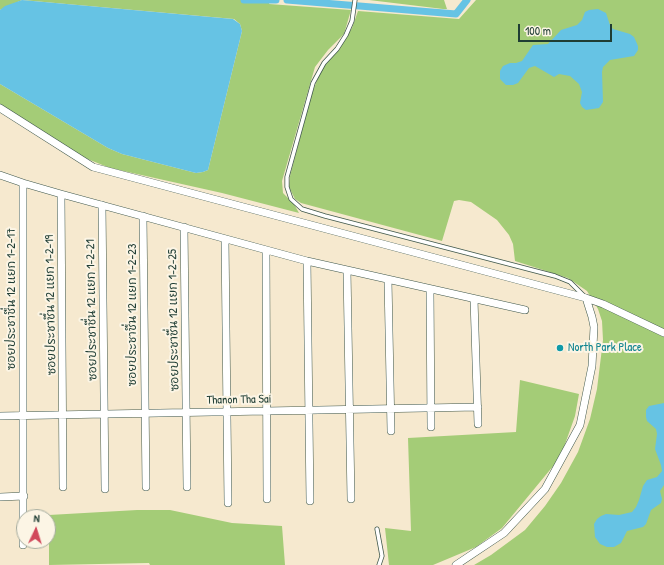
<!DOCTYPE html>
<html>
<head>
<meta charset="utf-8">
<style>
  body { margin:0 }
  #map { position:relative; width:664px; height:565px; overflow:hidden; background:#f6e9cf; font-family:"Patrick Hand",sans-serif }
  canvas { display:block }
  .north { position:absolute; left:16px; top:509px; width:40px; height:40px; box-sizing:border-box; background:#fcf5e5; border:1px solid #a4ab9e; border-radius:50%; rotate:4deg; font-size:11px; font-weight:700; line-height:16px; text-align:center; color:#1f3d34 }
  .north::after { content:''; display:block; margin:auto; width:14px; height:18px; background:#d1495b; clip-path:polygon(50% 0,100% 100%,50% 72%,0 100%) }
  .scale { position:absolute; left:518px; top:24px; width:94px; height:18px; box-sizing:border-box; border:2px solid #1f3d34; border-top:0; padding-left:5px; font-size:12px; line-height:14px; white-space:nowrap; color:#1f3d34; -webkit-text-stroke:3px #fcf5e5; paint-order:stroke }
</style>
</head>
<body>
<div id="map">
<canvas width="664" height="565"></canvas>
<div class="north">N</div>
<div class="scale">100 m</div>
</div>
<script>
const c = document.querySelector('canvas').getContext('2d');
c.lineJoin = 'round';
function paint(path, color) { c.fillStyle = color; c.fill(path, 'evenodd'); }
const poly = rows => new Path2D(rows.map(r => 'M' + r).join(''));
function strokePath(path, color, width, dash) { c.strokeStyle = color; c.lineWidth = width; c.lineCap = dash ? 'butt' : 'round'; c.setLineDash(dash || []); c.stroke(path); }
function label(font, color, halo, rows, align = 'center') {
  c.font = font + ' "Patrick Hand","Playpen Sans Thai",sans-serif'; c.lineWidth = 4; c.setLineDash([]); c.textBaseline = 'middle'; c.strokeStyle = halo; c.fillStyle = color; for (const [text, x, y, turn = 0] of rows) {
    c.save(); c.translate(x, y); c.rotate((+turn || 0) * Math.PI / 180); c.textAlign = isNaN(turn) ? turn : align; if (halo) c.strokeText(text, 0, 0); c.fillText(text, 0, 0); c.restore();
  }
}
const green = poly([
  [0,0,270,0,269,4,351,10,344,34,328,50,315,67,282,181,283,193,294,204,299,213,222,193,110,168,85,158,0,104,0,84,108,148,122,154,196,173,203,172,208,170,242,31,240,24,234,19,22,0,0,10],
  [369,0,444,0,447,9,443,9],
  [476,0,664,0,664,565,474,565,491,555,525,530,545,506,561,483,578,452,590,419,597,389,603,340,602,321,598,309,587,291,568,278,515,261,513,244,509,235,497,220,471,202,459,200,454,201,442,241,301,203,295,199,289,187,290,176,311,96,321,70,332,57,352,28,358,11,459,19],
  [520,380,579,394,575,416,564,447,554,465,502,528,476,547,433,565,389,565,385,528,411,531,408,438,516,432],
  [137,510,170,510,232,523,282,526,285,565,150,565,149,563,49,565,49,515]
]);
const water = poly([
  [22,0,233,19,240,24,242,31,208,170,203,172,196,173,122,154,108,148,0,84,0,10,5,6],
  [598,9,606,13,610,25,613,29,630,34,634,37,638,46,638,50,634,56,610,60,603,67,602,72,603,102,599,108,586,110,582,107,580,103,582,92,579,84,570,76,559,74,554,77,535,66,529,68,518,83,513,85,506,85,500,79,500,71,503,66,510,63,516,63,522,61,533,45,548,44,561,30,577,25,582,20,585,12,589,10],
  [664,403,664,485,660,491,662,499,661,503,651,510,646,524,643,527,627,531,621,543,614,547,607,547,600,544,595,537,594,524,597,519,601,516,606,514,619,515,632,512,636,507,639,500,643,486,647,480,657,477,662,471,661,465,655,449,657,434,656,429,647,421,646,417,646,410,649,406]
]);
const canal = poly([
  [244,0,276,0],
  [287,0,456,14,467,0]
]);
const service = poly([
  [355,0,352,21,346,35,337,49,324,63,313,83,287,177,287,187,291,199,302,209,325,216,555,276,570,282,584,296],
  [377,529,382,556,379,565]
]);
const minor = poly([
  [0,108,93,167,586,298,603,304,664,333],
  [0,175,23,183,61,194,307,261,525,310],
  [23,183,23,545],
  [61,194,63,487],
  [102,205,105,489],
  [143,216,146,487],
  [184,227,187,487],
  [225,239,228,503],
  [266,250,267,499],
  [307,261,310,501],
  [347,270,351,499],
  [388,280,391,431],
  [430,290,431,427],
  [474,299,478,424],
  [0,416,478,407],
  [0,497,24,496],
  [456,565,504,533,545,489,580,425,592,366,594,327,592,317,586,298]
]);
const markers = [
  [560,348,4,"#0f9aa8"]
];
const streetNames = [
  ["ซอยประชาชื่น 12 แยก 1-2-17",12,299,-90],
  ["ซอยประชาชื่น 12 แยก 1-2-19",51,305,-91],
  ["ซอยประชาชื่น 12 แยก 1-2-21",92,310,-91],
  ["ซอยประชาชื่น 12 แยก 1-2-23",133,315,-90],
  ["ซอยประชาชื่น 12 แยก 1-2-25",174,320,-91],
  ["Thanon Tha Sai",239,400,-1]
];
const cultureNames = [
  ["North Park Place",568,348]
];
paint(green, '#a4cc77');
paint(water, '#66c3e4');
strokePath(canal, '#66c3e4', 7);
strokePath(service, '#3f574b', 5);
strokePath(minor, '#3f574b', 8);
strokePath(service, '#fff', 3.5);
strokePath(minor, '#fff', 7);
for (const [x, y, r, color] of markers) { const dot = new Path2D(); dot.arc(x, y, r, 0, 2 * Math.PI); c.fillStyle = color; c.fill(dot); strokePath(dot, '#fcf5e5', 1.5); }
label('12px', '#1f3d34', '#fcf5e5', streetNames);
label('12px', '#0d838f', '#fcf5e5', cultureNames, 'left');
</script>
</body>
</html>
